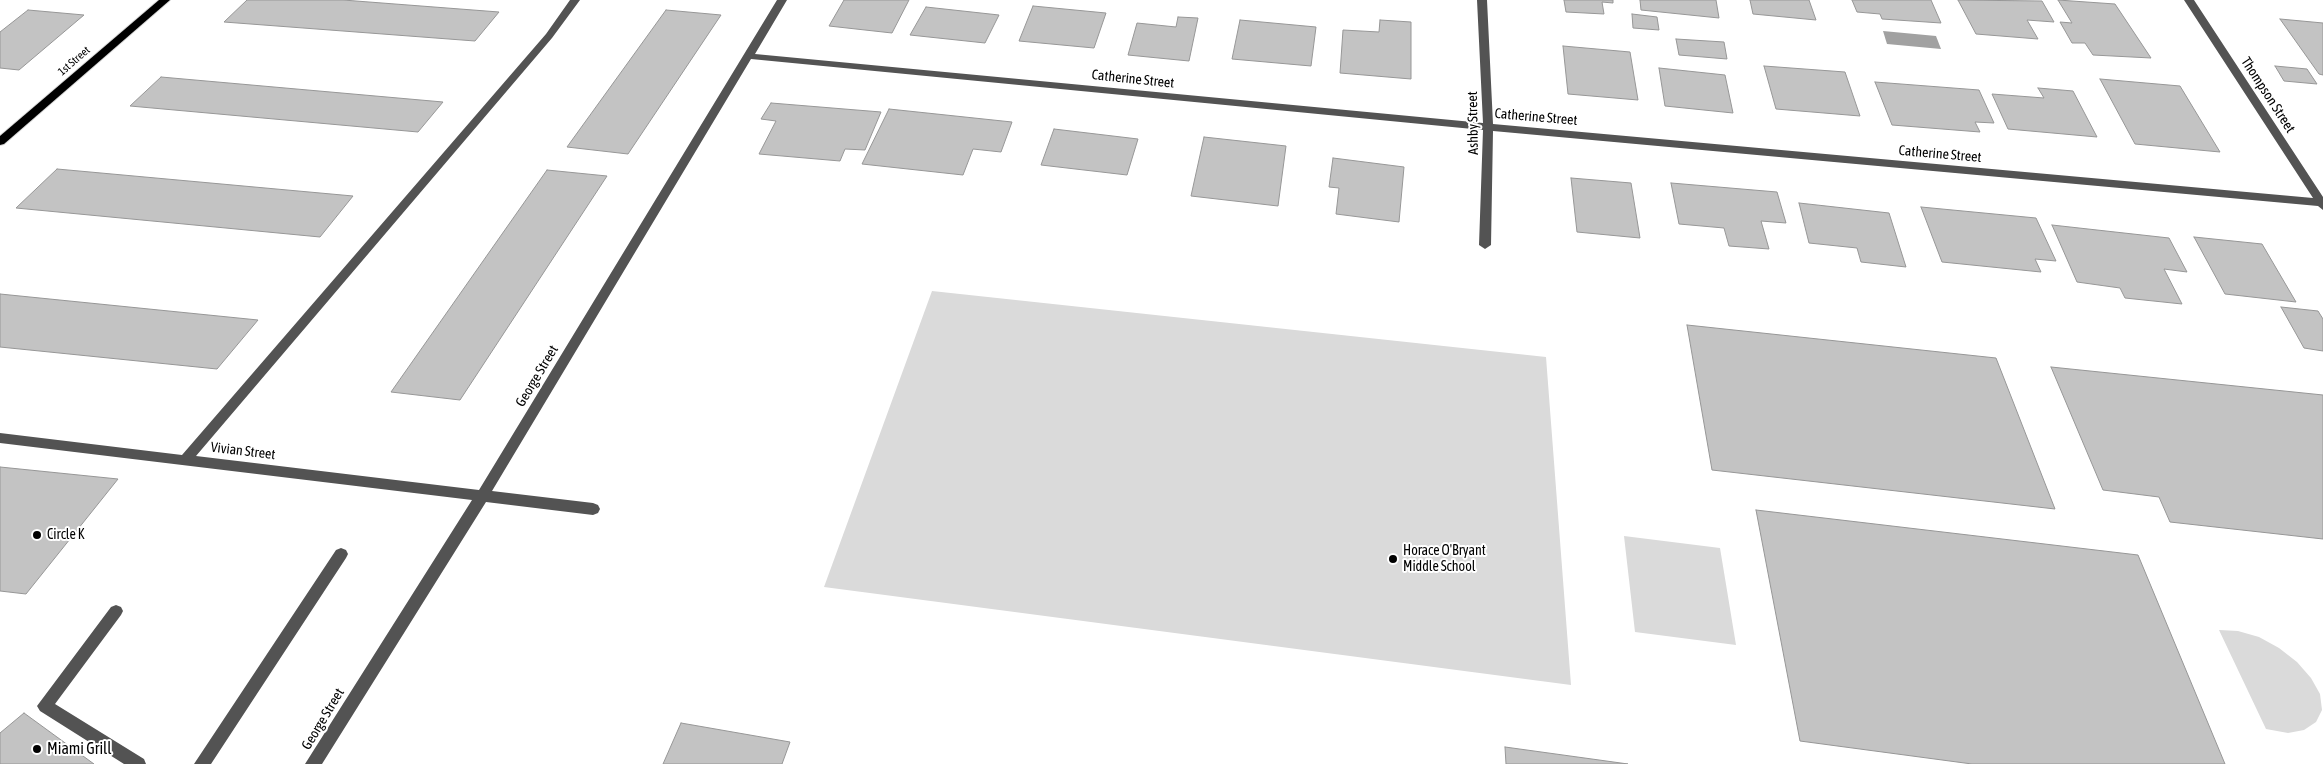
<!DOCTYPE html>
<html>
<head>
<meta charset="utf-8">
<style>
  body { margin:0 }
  canvas { display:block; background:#fff }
</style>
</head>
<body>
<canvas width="2323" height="764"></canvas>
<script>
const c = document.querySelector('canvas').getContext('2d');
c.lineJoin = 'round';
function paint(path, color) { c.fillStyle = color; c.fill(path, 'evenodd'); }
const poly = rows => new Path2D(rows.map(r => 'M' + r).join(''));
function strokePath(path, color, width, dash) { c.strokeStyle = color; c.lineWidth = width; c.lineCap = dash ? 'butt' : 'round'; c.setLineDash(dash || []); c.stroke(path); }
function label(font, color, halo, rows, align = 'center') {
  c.font = font + ' "Asap Condensed",sans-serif'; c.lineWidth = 4; c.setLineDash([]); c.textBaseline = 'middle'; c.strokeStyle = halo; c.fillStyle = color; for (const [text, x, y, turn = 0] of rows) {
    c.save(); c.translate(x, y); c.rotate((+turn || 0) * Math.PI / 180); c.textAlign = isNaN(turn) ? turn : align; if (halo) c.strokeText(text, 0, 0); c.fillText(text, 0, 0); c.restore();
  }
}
const green = poly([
  [932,291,1546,357,1571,685,824,587],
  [1624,536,1720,548,1736,645,1635,632],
  [2219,630,2238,631,2259,637,2279,648,2297,662,2311,678,2320,694,2322,710,2316,722,2304,730,2288,733,2266,729]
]);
const water = poly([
  [1883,31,1936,36,1941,49,1887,44]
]);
const building = poly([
  [247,0,343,0,499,12,475,41,224,22,247,0],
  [844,0,909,0,892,33,829,26,844,0],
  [1564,0,1613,0,1613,3,1602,2,1604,14,1566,12,1564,0],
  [1640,0,1716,0,1719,18,1641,10,1640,0],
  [1750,0,1809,0,1816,20,1753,14,1750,0],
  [1852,0,1931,0,1941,23,1882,19,1880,14,1857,12,1852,0],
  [1958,0,2042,1,2054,22,2027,20,2038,39,1976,34,1958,0],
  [2058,0,2115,4,2151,58,2093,55,2085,43,2072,43,2060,22,2072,23,2058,0],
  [1033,6,1106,13,1094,48,1019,41,1033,6],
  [926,7,999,15,985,43,910,35,926,7],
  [28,10,84,15,19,70,0,68,0,32,28,10],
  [666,10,721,15,628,154,567,147,666,10],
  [1632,14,1657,17,1659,30,1633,28,1632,14],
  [1178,17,1198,18,1189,61,1128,55,1137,23,1176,27,1178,17],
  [2280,19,2323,23,2323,75,2319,74,2280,19],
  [1240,20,1316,27,1311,66,1232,59,1240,20],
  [1380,20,1411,22,1411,79,1340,73,1343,30,1379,32,1380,20],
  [1676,39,1724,42,1727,59,1679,55,1676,39],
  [1563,46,1630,52,1638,100,1568,94,1563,46],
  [1764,66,1845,72,1860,116,1776,109,1764,66],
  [2275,66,2307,69,2317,84,2284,81,2275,66],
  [1659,68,1725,75,1733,113,1665,106,1659,68],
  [161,77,443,102,418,132,130,106,161,77],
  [2100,79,2180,86,2220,152,2135,144,2100,79],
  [1875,82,1979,90,1994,123,1975,122,1980,132,1892,125,1875,82],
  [2038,88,2073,91,2097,137,2008,129,1992,94,2044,98,2038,88],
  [771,103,881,112,865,150,845,149,840,161,759,154,776,121,761,119,771,103],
  [889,109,1012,122,1001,152,973,149,963,175,862,164,889,109],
  [1054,129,1138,139,1127,175,1041,165,1054,129],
  [1204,137,1286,146,1278,206,1191,196,1204,137],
  [1333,158,1404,167,1399,222,1336,214,1339,188,1329,187,1333,158],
  [57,169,353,196,320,237,16,208,57,169],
  [547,170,607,176,460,400,391,392,547,170],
  [1571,178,1631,183,1640,238,1577,232,1571,178],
  [1671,183,1777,192,1786,223,1761,221,1769,249,1729,246,1724,228,1679,224,1671,183],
  [1799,203,1889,213,1906,267,1861,262,1857,248,1809,243,1799,203],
  [1921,207,2036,218,2056,261,2035,259,2041,272,1942,262,1921,207],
  [2052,225,2169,238,2187,272,2164,269,2182,304,2125,298,2120,288,2077,282,2052,225],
  [2194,237,2262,244,2296,302,2225,294,2194,237],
  [0,294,258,320,217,369,0,347,0,294],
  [2281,307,2318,311,2323,319,2323,351,2304,348,2281,307],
  [1687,325,1996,358,2055,509,1712,470,1687,325],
  [2051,367,2323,395,2323,539,2170,522,2159,497,2103,490,2051,367],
  [0,467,118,479,26,594,0,591,0,467],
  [1756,510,2138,555,2225,764,1972,764,1800,741,1756,510],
  [24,713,94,764,0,764,0,733,24,713],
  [681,723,790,742,782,764,663,764,681,723],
  [1505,747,1628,764,1506,764,1505,747]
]);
const minor = poly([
  [570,0,580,0,552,38,196,456,479,490,777,0,787,0,755,54,1483,123,1477,0,1487,0,1493,124,2313,198,2184,0,2194,0,2323,197,2323,210,2318,206,1493,131,1491,245,1485,249,1479,245,1483,130,751,59,492,491,593,503,598,505,600,509,598,513,593,515,486,502,322,764,305,764,472,500,0,443,0,433,182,455,546,34,570,0],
  [341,548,346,550,348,554,346,558,211,764,194,764,336,550,341,548],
  [116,605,121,607,123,611,121,615,55,704,144,759,146,764,124,764,40,711,37,706,111,607,116,605]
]);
const major = poly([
  [159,0,170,0,4,144,0,145,0,136,159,0]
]);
const markers = [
  [37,535,5,"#000"],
  [1393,559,5,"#000"],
  [37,749,5,"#000"]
];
const farStreetnames = [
  ["1st Street",74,61,-41]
];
const streetNames = [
  ["Catherine Street",1133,79,6],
  ["Thompson Street",2268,95,57],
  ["Catherine Street",1536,117,5],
  ["Ashby Street",1473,123,-91],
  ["Catherine Street",1940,154,5],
  ["George Street",537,376,-59],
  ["Vivian Street",243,451,7],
  ["George Street",323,719,-59]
];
const poiNames = [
  ["Circle K",47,535],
  ["Horace O'Bryant",1403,551],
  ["Middle School",1403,567]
];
const nearPoinames = [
  ["Miami Grill",47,749]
];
paint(green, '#dadada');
paint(water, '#a1a1a1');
paint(building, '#c3c3c3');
strokePath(building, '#979797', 1);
strokePath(major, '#dbdbdb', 2);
paint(minor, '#535353');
paint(major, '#000');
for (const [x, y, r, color] of markers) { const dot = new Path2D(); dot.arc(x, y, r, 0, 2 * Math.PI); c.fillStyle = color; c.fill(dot); strokePath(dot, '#fff', 2); }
label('11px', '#000', '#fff', farStreetnames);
label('14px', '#000', '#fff', streetNames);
label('14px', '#000', '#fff', poiNames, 'left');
label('16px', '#000', '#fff', nearPoinames, 'left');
</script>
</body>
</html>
